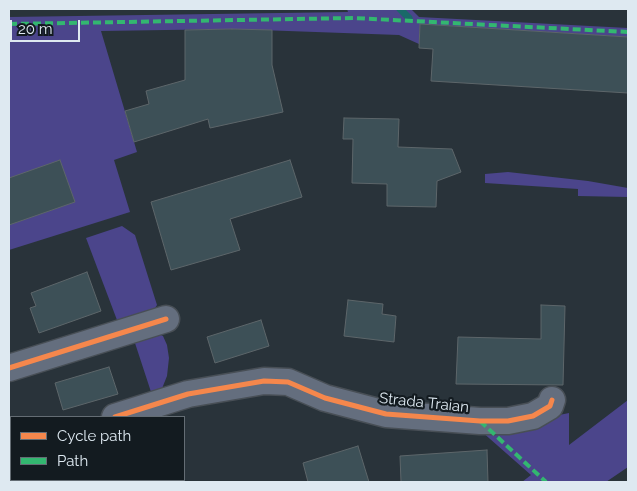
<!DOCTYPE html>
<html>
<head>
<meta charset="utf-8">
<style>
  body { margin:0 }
  #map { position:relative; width:637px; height:491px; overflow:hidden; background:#29333a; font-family:Raleway,sans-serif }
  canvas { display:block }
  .frame { position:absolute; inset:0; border:10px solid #dee9f1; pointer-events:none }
  .legend { position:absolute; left:10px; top:416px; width:175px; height:65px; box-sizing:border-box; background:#131b20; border:1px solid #646d74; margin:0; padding:6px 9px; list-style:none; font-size:15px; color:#dee9f1 }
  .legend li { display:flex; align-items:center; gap:10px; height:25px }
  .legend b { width:25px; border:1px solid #646d74 }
  .scale { position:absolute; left:10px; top:20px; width:70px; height:22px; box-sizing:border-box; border:2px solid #dee9f1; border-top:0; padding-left:6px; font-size:15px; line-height:18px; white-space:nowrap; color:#dee9f1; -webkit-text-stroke:4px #131b20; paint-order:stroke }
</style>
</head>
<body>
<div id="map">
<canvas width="637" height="491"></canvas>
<div class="frame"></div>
<ul class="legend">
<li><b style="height:6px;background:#f5874c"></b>Cycle path</li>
<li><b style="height:6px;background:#33b770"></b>Path</li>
</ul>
<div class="scale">20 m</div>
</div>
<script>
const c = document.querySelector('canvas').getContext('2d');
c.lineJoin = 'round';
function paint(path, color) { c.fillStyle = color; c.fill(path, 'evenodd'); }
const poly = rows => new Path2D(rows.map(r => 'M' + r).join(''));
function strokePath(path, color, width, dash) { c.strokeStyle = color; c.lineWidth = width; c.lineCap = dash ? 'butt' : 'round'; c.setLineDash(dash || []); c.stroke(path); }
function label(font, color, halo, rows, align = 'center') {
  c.font = font + ' Raleway,sans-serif'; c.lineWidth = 4.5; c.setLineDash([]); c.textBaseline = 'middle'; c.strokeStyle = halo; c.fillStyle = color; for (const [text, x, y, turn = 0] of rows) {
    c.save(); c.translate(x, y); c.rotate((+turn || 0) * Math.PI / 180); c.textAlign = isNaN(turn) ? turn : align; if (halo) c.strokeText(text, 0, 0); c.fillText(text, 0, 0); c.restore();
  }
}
const green = poly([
  [347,9,411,9,419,17,628,28,628,37,420,24,419,44,399,35,232,29,101,31,137,152,114,160,130,212,9,250,9,17,348,12],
  [508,172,588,181,628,188,628,197,578,196,578,189,485,183,485,174],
  [122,226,135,235,157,305,148,319,120,328,86,238],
  [157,333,163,336,167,345,169,358,167,376,161,391,152,395,134,340],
  [628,400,628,467,606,482,522,482,531,475,481,431,569,413,569,445]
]);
const stream = poly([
  [400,9,409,18]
]);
const building = poly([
  [420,24,628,37,628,93,431,81,433,49,419,48,420,24],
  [232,29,272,30,272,65,283,112,210,128,208,119,134,142,125,111,149,104,146,91,185,80,185,30,232,29],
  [344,118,399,119,398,147,452,149,461,172,437,181,436,207,387,206,387,184,352,183,353,139,343,139,344,118],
  [60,160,75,202,9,225,9,178,60,160],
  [290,160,302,197,230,219,240,250,171,270,151,202,290,160],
  [87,272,101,311,39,333,30,308,36,306,31,293,87,272],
  [348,300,383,304,382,314,396,316,394,342,344,336,348,300],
  [541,305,565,306,563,385,456,384,458,337,541,339,541,305],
  [261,320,269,346,215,363,207,337,261,320],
  [109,367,118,394,63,410,55,383,109,367],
  [358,446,369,482,308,482,303,463,358,446],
  [487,450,488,482,401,482,400,456,487,450]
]);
const minor = poly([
  [9,368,166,319],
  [115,417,188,394,264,381,288,382,325,398,386,414,480,421,508,421,533,416,550,406,552,400],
  [9,450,11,450]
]);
const quiet = poly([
  [9,24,354,18,628,32],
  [480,421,546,482],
  [9,450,11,450]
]);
const cycleway = poly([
  [9,368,166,319],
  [115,417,188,394,264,381,288,382,325,398,386,414,480,421,508,421,533,416,550,406,552,400]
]);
const streetNames = [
  ["Strada Traian",424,403,6]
];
paint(green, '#4b458b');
strokePath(stream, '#1a6969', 7);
paint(building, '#3d5057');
strokePath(building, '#5d666a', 1);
strokePath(minor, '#484f56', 29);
strokePath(minor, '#646e7e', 26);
strokePath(quiet, '#33b770', 4, [8, 4]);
strokePath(cycleway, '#f5874c', 5);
label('15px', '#dee9f1', '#131b20', streetNames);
</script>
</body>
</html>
